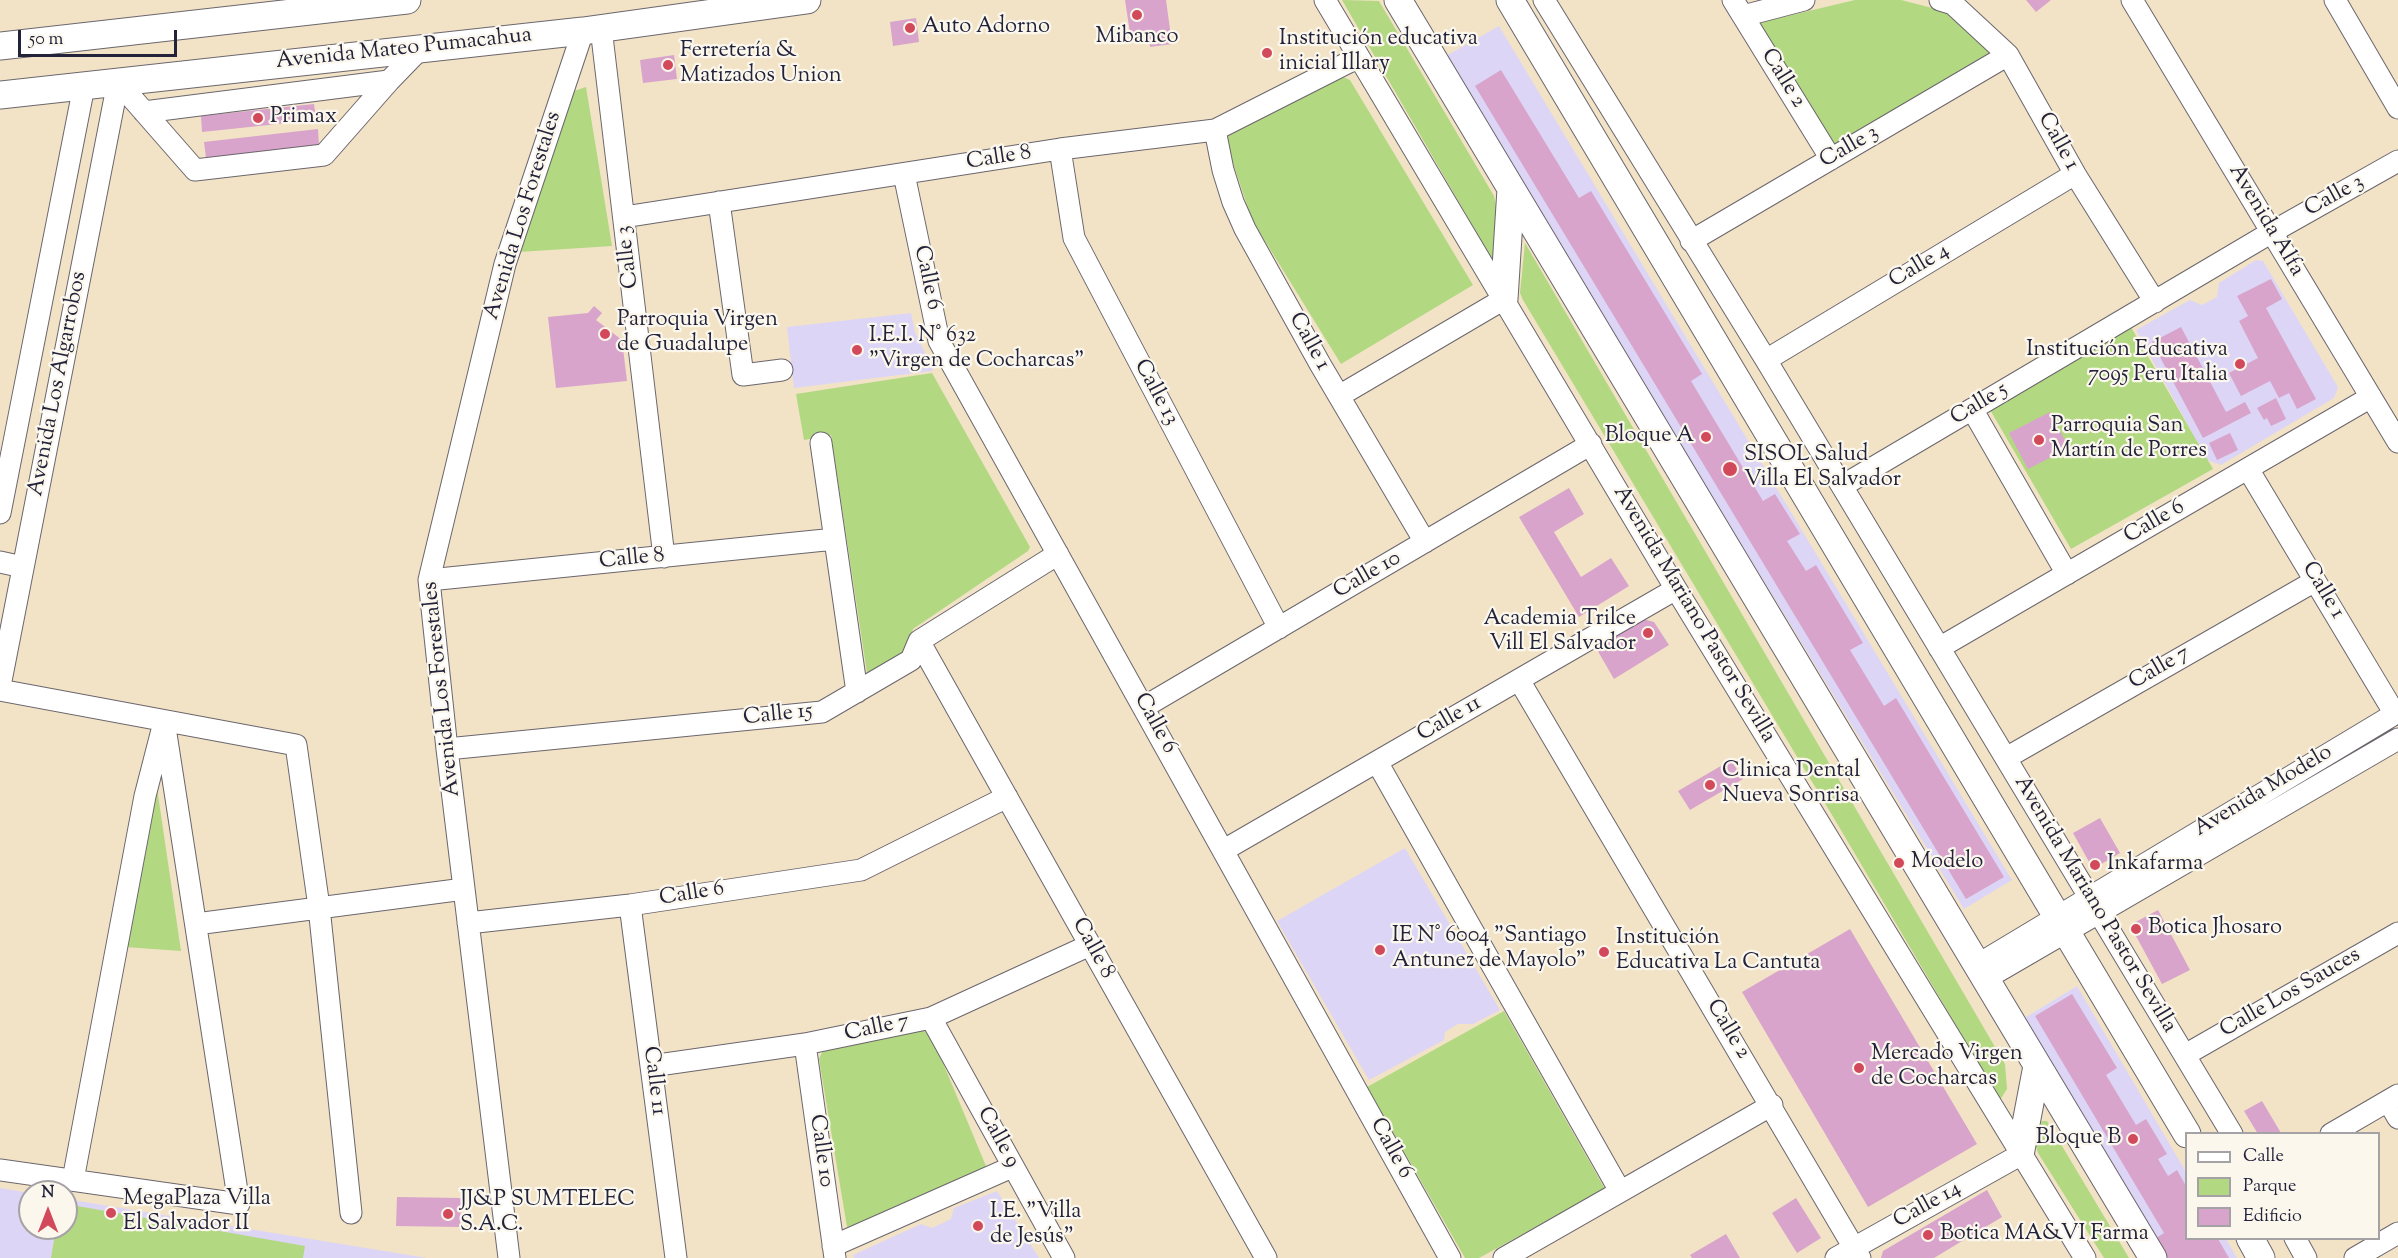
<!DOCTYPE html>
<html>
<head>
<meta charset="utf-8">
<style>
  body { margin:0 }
  #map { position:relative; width:2398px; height:1258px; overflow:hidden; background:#f2e3c7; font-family:"Sorts Mill Goudy",serif }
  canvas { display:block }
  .legend { position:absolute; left:2185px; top:1132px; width:195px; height:108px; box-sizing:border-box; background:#fbf7ec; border:2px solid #a4a2a5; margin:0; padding:8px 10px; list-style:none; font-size:18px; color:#22223b }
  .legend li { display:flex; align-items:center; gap:12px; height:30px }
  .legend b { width:30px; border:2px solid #a4a2a5 }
  .north { position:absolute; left:18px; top:1180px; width:60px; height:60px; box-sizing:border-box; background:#fbf7ec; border:2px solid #a4a2a5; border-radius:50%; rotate:0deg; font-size:16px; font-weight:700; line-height:24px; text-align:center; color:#22223b }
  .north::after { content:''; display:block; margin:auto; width:21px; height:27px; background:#d1495b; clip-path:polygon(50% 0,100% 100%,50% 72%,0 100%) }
  .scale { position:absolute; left:18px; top:30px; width:159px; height:27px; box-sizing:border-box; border:3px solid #22223b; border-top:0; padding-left:8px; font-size:18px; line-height:21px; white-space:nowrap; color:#22223b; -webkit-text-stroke:4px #fbf7ec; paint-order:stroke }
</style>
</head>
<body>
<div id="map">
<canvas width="2398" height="1258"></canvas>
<ul class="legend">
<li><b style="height:8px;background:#fff"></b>Calle</li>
<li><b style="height:16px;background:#b2d882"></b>Parque</li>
<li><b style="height:16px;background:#d8a4cb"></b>Edificio</li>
</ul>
<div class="north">N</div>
<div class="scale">50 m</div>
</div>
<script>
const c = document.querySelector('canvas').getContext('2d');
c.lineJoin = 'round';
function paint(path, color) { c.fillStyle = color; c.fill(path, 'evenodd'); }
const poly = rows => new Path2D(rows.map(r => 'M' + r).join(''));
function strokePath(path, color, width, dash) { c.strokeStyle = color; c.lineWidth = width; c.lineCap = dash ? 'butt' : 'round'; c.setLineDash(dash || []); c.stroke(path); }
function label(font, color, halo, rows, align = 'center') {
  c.font = font + ' "Sorts Mill Goudy",serif'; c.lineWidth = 4.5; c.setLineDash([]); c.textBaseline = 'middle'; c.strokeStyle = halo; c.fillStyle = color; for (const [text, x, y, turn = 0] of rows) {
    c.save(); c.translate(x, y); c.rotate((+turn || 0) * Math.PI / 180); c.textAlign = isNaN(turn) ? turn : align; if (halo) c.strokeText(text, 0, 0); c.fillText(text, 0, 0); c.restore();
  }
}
const built = poly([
  [1499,26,2012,880,1964,909,1444,57],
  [2256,260,2263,261,2338,387,2334,398,2221,465,2207,460,2136,330,2190,300,2202,305,2217,297,2219,283],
  [911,313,915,332,933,369,932,371,794,388,787,327],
  [1405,848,1500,1010,1473,1024,1458,1024,1445,1032,1444,1040,1369,1080,1277,921],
  [2077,986,2186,1172,2186,1238,2226,1239,2237,1258,2165,1258,2023,1019],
  [0,1188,30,1193,30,1228,66,1228,66,1199,427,1258,0,1258],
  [997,1191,1039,1258,854,1258,853,1255,921,1224,932,1228,951,1219,954,1208]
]);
const green = poly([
  [1342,0,1379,1,1494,196,1497,212,1496,266],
  [1855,0,1901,0,1944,11,1992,54,1831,147,1758,23],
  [1341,76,1350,80,1473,285,1341,364,1252,220,1227,145,1226,135],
  [586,87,612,246,519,252,574,91],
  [1525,243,2005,1064,2007,1089,2000,1100,1832,815,1523,300,1520,293],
  [2131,327,2213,469,2071,549,1989,408],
  [932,373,1030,547,1028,551,913,629,903,657,867,673,831,435,804,440,796,394],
  [157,788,181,951,125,947],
  [1504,1011,1605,1189,1479,1258,1465,1258,1367,1087],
  [928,1027,986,1166,984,1174,854,1230,847,1227,819,1059,823,1050],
  [2042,1121,2047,1121,2129,1258,2104,1258,2038,1153,2034,1140],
  [66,1204,305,1246,303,1258,51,1258,56,1228,66,1228]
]);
const building = poly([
  [1125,0,1166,0,1172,44,1150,47,1148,31,1130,33],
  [2026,0,2051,0,2036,12],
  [916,18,919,42,893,46,890,22],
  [674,55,677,79,643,83,640,60],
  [1501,70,1579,198,1591,191,1702,374,1691,381,1763,501,1775,494,1800,534,1787,541,1806,571,1816,565,1863,643,1850,650,1884,706,1896,698,2004,877,1966,899,1475,86],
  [314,104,316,120,202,132,201,116],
  [318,129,319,146,206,158,204,142],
  [2271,279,2282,299,2266,308,2316,399,2297,409,2289,393,2279,398,2270,381,2241,396,2229,373,2258,358,2239,321,2248,316,2237,296],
  [594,306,602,313,596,320,622,340,627,381,556,388,548,317,588,313],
  [2181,327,2226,412,2245,402,2251,413,2203,438,2152,342],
  [2276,398,2286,419,2271,426,2267,418,2264,420,2257,408],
  [2050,412,2069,448,2028,469,2009,433],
  [2230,433,2238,450,2217,460,2209,443],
  [1569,488,1584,514,1554,532,1581,577,1611,558,1629,586,1579,617,1519,517],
  [1643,619,1654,622,1669,645,1614,679,1596,648],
  [1731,760,1743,779,1690,810,1678,791],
  [2100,818,2120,853,2093,869,2073,833],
  [2158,910,2190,970,2162,984,2130,925],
  [1850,929,1977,1144,1868,1207,1742,992],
  [2072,994,2117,1068,2106,1075,2136,1125,2146,1119,2167,1154,2158,1159,2168,1176,2177,1170,2186,1186,2186,1238,2218,1239,2229,1258,2168,1258,2156,1238,2164,1233,2035,1016],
  [2262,1101,2281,1133,2280,1134,2258,1134,2244,1111],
  [1987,1190,2002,1217,1934,1258,1881,1258,1883,1251],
  [397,1197,461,1198,460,1227,396,1226],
  [1796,1198,1821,1238,1797,1253,1772,1213],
  [1726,1234,1740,1258,1692,1258,1690,1255]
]);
const minor = poly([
  [1325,0,1676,589,2085,1258],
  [1544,0,1766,360,2232,1134],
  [1733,0,1831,159],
  [1940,0,1953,4,2008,55,2075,174,2155,302],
  [2132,0,2398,442],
  [2335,0,2398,108],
  [1743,16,1804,0],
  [601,28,664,557],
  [118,82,195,170,324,155,389,81],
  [144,112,389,81,421,48],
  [1215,130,1223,170,1233,202,1245,229,1320,364,1425,542],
  [1060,149,1074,238,1279,628],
  [904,174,939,341,1450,1258],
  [719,202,743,375,782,370],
  [624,217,1060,149,1215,130,1359,57],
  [1691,241,2008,55],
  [1766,360,2075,174],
  [1339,396,1504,299],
  [1972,409,2067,574],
  [821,443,857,692],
  [2248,469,2395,714],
  [1842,486,2272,232,2398,161],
  [0,513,84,86],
  [0,562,23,567],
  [429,580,835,539],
  [919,641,1266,1258],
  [1939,648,2371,397],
  [1519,680,1860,1258],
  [0,686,118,82],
  [0,690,296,745,319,907,351,1213],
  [1144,707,1591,444],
  [447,749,822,712,911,660,919,641,1058,554],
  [2006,758,2315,581],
  [1377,762,1620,1191],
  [1224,850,1676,589],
  [630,905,676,1258],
  [468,923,630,905,861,870,1007,797],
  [196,924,464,889],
  [1977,965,2398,712],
  [1985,979,2398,739],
  [931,1018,1064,1258],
  [805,1044,835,1258],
  [2185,1055,2398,933],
  [651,1066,805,1044,931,1018,1090,945],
  [2388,1101,2398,1118],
  [2331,1134,2398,1095],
  [0,1170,239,1204,164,721],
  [73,1180,145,796,162,730],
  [2295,1238,2306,1258],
  [833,1246,1012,1167],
  [509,1258,447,749,429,580,505,264,583,31],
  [1504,1258,1772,1105],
  [1836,1258,2020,1155],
  [2355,1258,2398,1233]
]);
const major = poly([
  [1398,0,2153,1258],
  [1510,0,2187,1134],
  [0,46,407,0],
  [0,95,583,31,807,0],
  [1504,299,1511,189],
  [2020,1155,2037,1066],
  [2250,1238,2261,1258]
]);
const markers = [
  [1137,15,6,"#d1495b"],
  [910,28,6,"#d1495b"],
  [1267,53,6,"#d1495b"],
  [668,65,6,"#d1495b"],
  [258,118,6,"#d1495b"],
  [605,334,6,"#d1495b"],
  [857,350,6,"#d1495b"],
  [2240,364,6,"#d1495b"],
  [1706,437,6,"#d1495b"],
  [2039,440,6,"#d1495b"],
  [1730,469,8,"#d1495b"],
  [1648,633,6,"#d1495b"],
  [1710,785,6,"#d1495b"],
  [1899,863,6,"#d1495b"],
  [2095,865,6,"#d1495b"],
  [2136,929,6,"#d1495b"],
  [1380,950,6,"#d1495b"],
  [1604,952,6,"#d1495b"],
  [1859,1068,6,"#d1495b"],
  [2133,1139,6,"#d1495b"],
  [111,1213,6,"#d1495b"],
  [448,1214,6,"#d1495b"],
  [978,1226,6,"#d1495b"],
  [1928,1235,6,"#d1495b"]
];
const poiNames = [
  ["Auto Adorno",922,28],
  ["Mibanco",1137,38,"center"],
  ["Institución educativa",1279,40],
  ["inicial Illary",1279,65],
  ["Ferretería &",680,52],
  ["Matizados Union",680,77],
  ["Primax",270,118],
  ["Parroquia Virgen",617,321],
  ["de Guadalupe",617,346],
  ["I.E.I. N° 632",869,337],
  ["\"Virgen de Cocharcas\"",869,362],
  ["Institución Educativa",2228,351,"right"],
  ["7095 Peru Italia",2228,376,"right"],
  ["Parroquia San",2051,427],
  ["Martín de Porres",2051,452],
  ["Bloque A",1694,437,"right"],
  ["SISOL Salud",1744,456],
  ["Villa El Salvador",1744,481],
  ["Academia Trilce",1636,620,"right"],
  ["Vill El Salvador",1636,645,"right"],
  ["Clinica Dental",1722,772],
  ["Nueva Sonrisa",1722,797],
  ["Modelo",1911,863],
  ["Inkafarma",2107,865],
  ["Botica Jhosaro",2148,929],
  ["IE N° 6004 \"Santiago",1392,937],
  ["Antunez de Mayolo\"",1392,962],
  ["Institución",1616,939],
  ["Educativa La Cantuta",1616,964],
  ["Mercado Virgen",1871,1055],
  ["de Cocharcas",1871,1080],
  ["Bloque B",2121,1139,"right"],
  ["MegaPlaza Villa",123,1200],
  ["El Salvador II",123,1225],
  ["JJ&P SUMTELEC",460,1201],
  ["S.A.C.",460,1226],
  ["I.E. \"Villa",990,1213],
  ["de Jesús\"",990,1238],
  ["Botica MA&VI Farma",1940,1235]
];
const streetNames = [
  ["Avenida Mateo Pumacahua",404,50,-6],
  ["Calle 2",1782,79,58],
  ["Calle 1",2057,142,61],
  ["Calle 3",1850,148,-30],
  ["Calle 8",999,159,-9],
  ["Calle 3",2335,197,-29],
  ["Avenida Los Forestales",524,216,-73],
  ["Avenida Alfa",2265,221,59],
  ["Calle 3",629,257,-97],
  ["Calle 4",1920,267,-31],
  ["Calle 6",926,278,78],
  ["Calle 1",1308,342,61],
  ["Avenida Los Algarrobos",59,384,-79],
  ["Calle 13",1155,393,62],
  ["Calle 5",1980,405,-31],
  ["Calle 6",2155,523,-30],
  ["Calle 8",632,560,-6],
  ["Calle 10",1368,576,-30],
  ["Calle 1",2322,591,59],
  ["Avenida Mariano Pastor Sevilla",1693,615,59],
  ["Calle 7",2160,669,-30],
  ["Avenida Los Forestales",443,689,-96],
  ["Calle 15",778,716,-6],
  ["Calle 11",1450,720,-30],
  ["Calle 6",1154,724,61],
  ["Avenida Modelo",2264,792,-31],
  ["Calle 6",692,895,-9],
  ["Avenida Mariano Pastor Sevilla",2094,905,59],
  ["Calle 8",1092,949,61],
  ["Calle Los Sauces",2291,994,-30],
  ["Calle 7",877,1029,-12],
  ["Calle 2",1727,1030,59],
  ["Calle 11",653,1081,83],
  ["Calle 9",997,1138,61],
  ["Calle 6",1390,1149,61],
  ["Calle 10",820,1151,82],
  ["Calle 14",1928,1206,-29]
];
paint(built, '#ddd5f6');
paint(green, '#b2d882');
paint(building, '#d8a4cb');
strokePath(minor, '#6b666c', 23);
strokePath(major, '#6b666c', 29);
strokePath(minor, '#fff', 21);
strokePath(major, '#fff', 27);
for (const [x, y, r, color] of markers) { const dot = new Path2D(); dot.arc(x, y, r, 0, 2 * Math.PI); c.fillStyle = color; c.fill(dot); strokePath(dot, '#fbf7ec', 2); }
label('22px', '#22223b', '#fbf7ec', poiNames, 'left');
label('22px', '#22223b', '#fbf7ec', streetNames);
</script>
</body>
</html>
